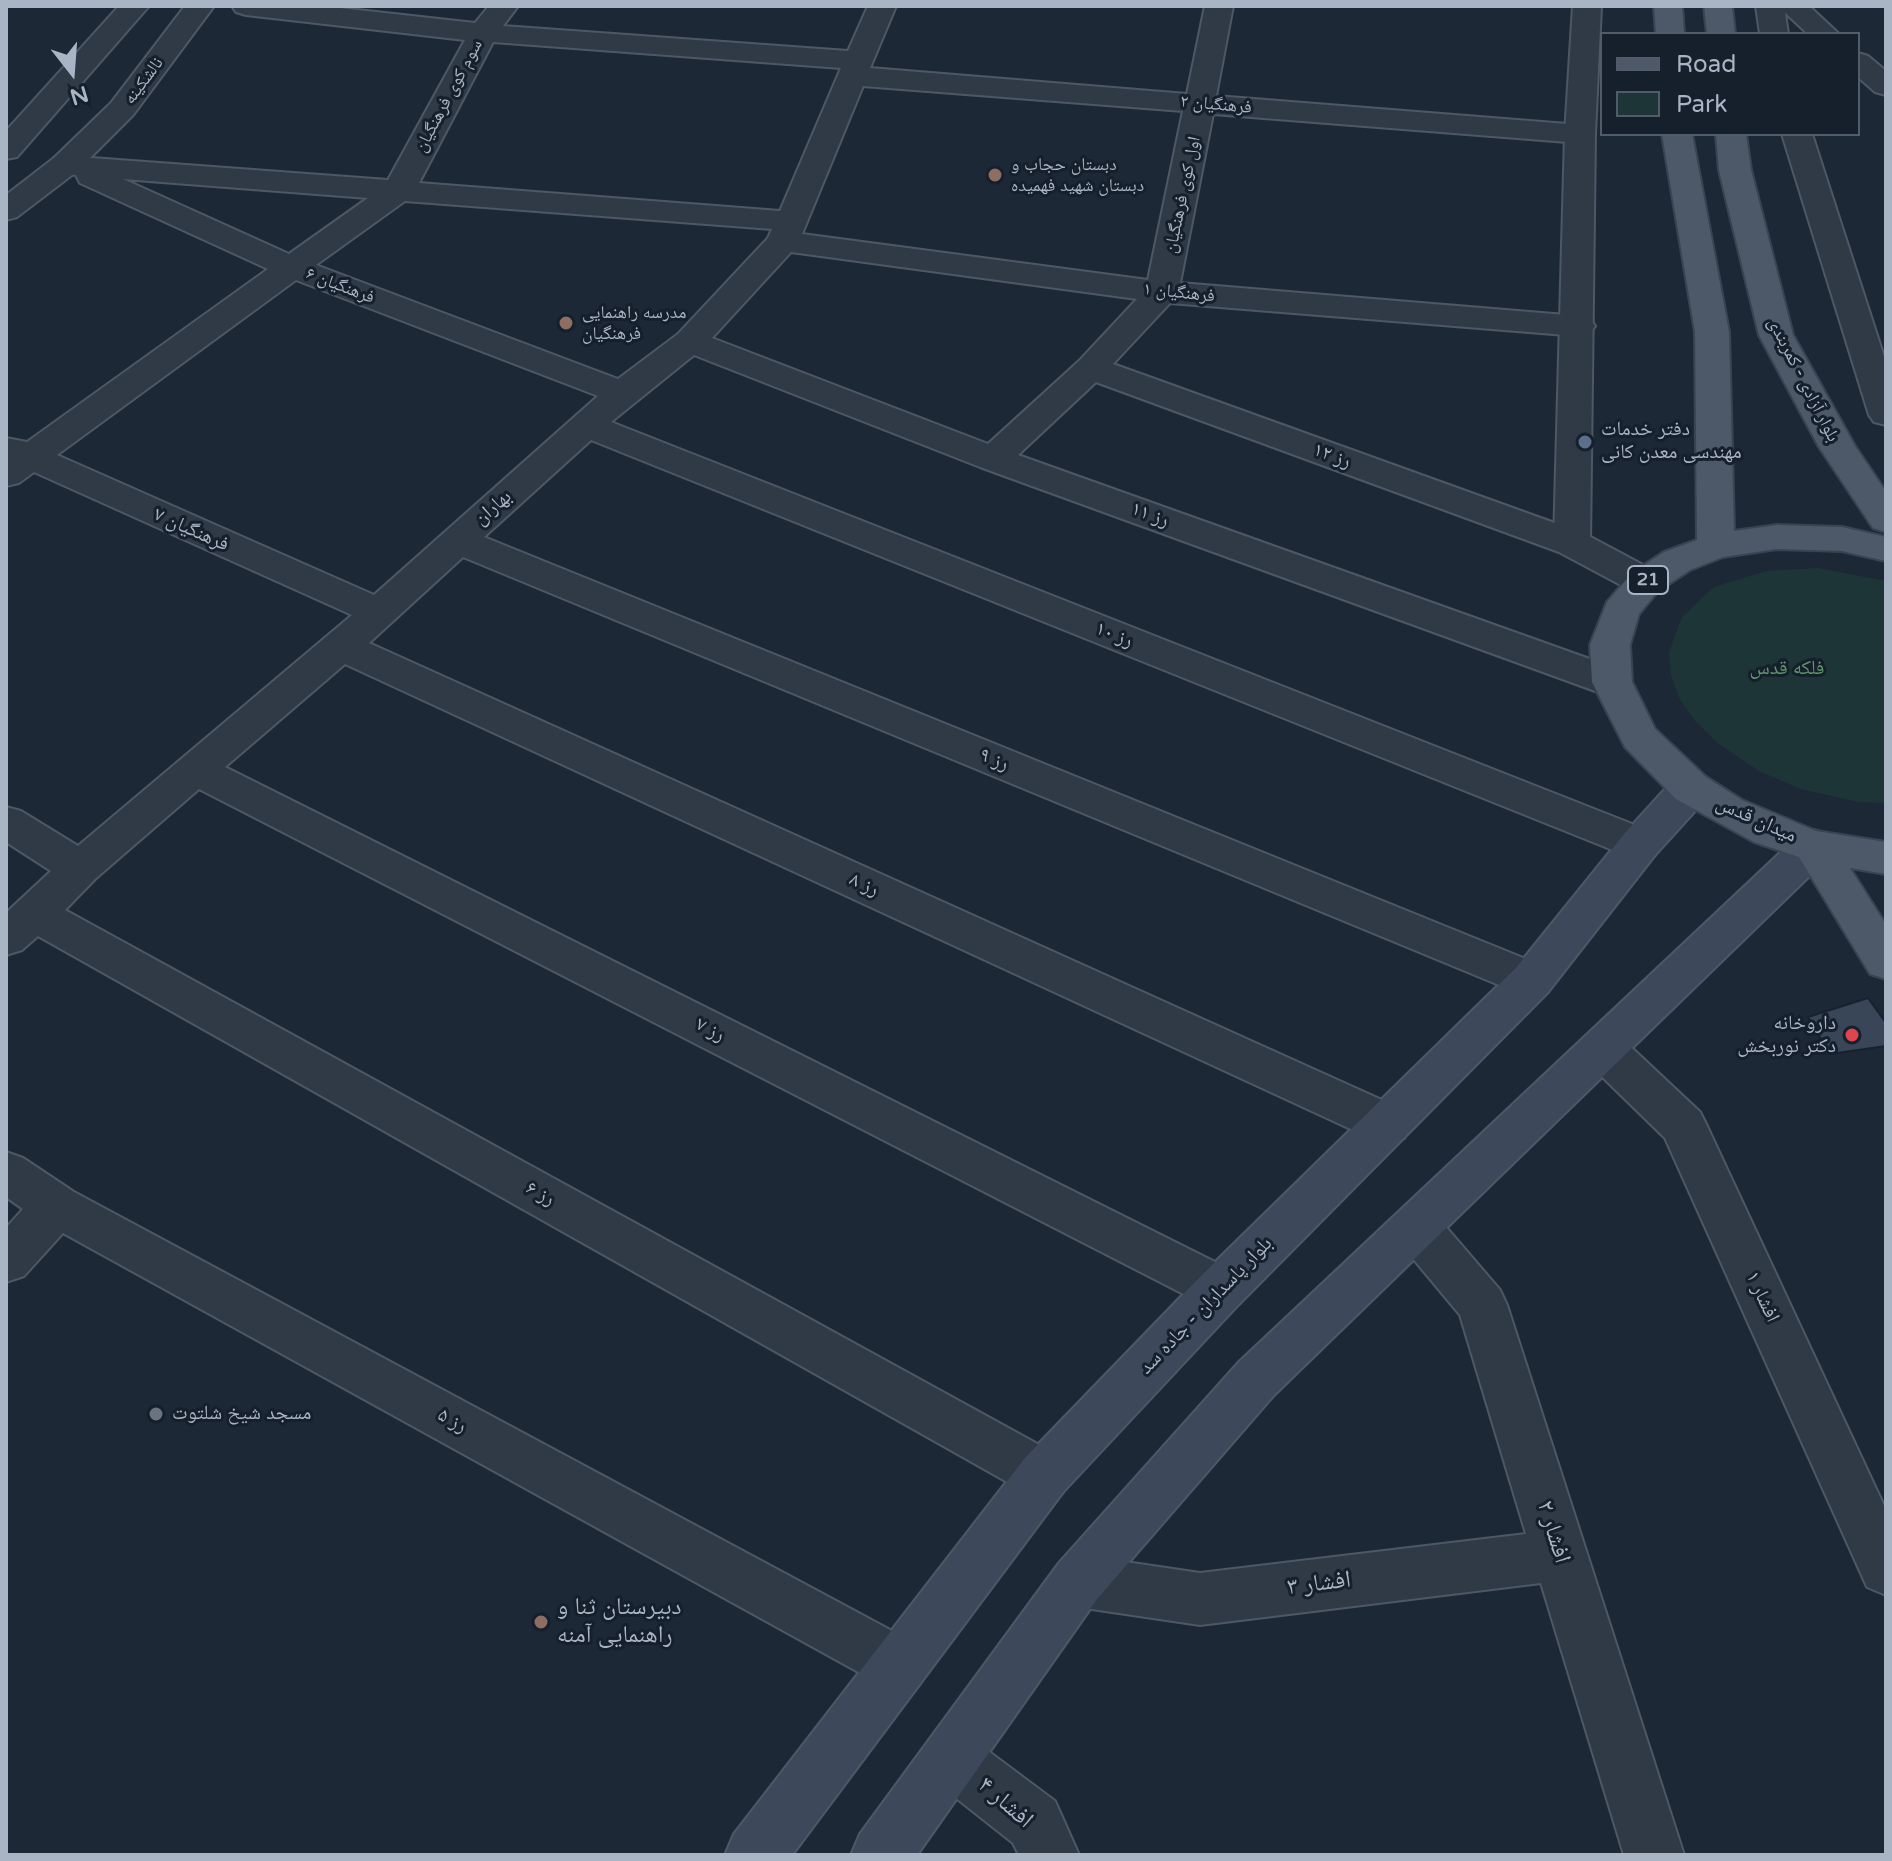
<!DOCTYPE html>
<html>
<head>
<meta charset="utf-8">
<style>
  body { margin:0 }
  #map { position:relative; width:1892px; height:1861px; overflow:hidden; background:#1d2837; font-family:"Varela Round",sans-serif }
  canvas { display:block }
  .frame { position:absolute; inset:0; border:8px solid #a9b4c5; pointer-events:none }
  .legend { position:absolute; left:1600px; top:32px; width:260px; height:104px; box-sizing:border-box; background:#161f2c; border:2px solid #515b69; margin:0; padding:10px 14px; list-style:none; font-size:24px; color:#a9b4c5 }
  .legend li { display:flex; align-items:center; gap:16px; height:40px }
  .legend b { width:40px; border:2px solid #515b69 }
  .north { position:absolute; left:32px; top:32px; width:80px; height:80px; -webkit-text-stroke:6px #161f2c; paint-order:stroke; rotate:163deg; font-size:22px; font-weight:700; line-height:32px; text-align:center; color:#a9b4c5 }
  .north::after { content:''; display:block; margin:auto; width:28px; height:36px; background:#a9b4c5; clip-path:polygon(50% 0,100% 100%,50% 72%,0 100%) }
</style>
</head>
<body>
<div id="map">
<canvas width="1892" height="1861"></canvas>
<div class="frame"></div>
<ul class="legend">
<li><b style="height:10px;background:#4d5968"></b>Road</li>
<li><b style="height:22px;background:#1e3538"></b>Park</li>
</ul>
<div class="north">N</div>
</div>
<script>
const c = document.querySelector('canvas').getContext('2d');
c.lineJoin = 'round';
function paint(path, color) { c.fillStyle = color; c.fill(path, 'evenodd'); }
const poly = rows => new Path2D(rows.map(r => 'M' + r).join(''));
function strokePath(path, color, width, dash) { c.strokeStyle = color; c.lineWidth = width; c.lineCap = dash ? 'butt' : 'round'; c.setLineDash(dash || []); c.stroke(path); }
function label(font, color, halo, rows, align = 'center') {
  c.font = font + ' "Varela Round","Noto Naskh Arabic",sans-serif'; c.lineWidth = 6; c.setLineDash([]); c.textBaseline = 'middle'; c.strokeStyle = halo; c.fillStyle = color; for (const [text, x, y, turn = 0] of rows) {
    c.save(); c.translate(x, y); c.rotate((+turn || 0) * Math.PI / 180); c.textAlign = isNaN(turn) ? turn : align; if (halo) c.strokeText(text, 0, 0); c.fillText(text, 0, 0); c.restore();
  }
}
const green = poly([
  [1818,568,1886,581,1886,803,1858,802,1801,789,1759,771,1719,744,1696,722,1679,698,1671,675,1669,652,1682,617,1714,587,1767,571]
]);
const building = poly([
  [1868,998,1886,1023,1886,1046,1830,1054,1808,1017,1868,998]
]);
const pedestrian = poly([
  [1573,6,1601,6,1595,134,1590,543,1585,551,1572,555,1559,551,1554,543,1565,134,1573,6],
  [1756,6,1784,6,1788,34,1760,34,1756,6],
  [1782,134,1812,134,1886,363,1886,425,1874,422,1869,415,1782,134]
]);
const minor = poly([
  [232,6,322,6,475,23,489,6,518,6,503,26,848,51,868,6,896,6,870,68,1187,94,1205,6,1233,6,1216,96,1580,125,1591,127,1595,134,1591,141,1580,143,1213,114,1180,283,1578,316,1590,319,1595,326,1590,333,1578,336,1170,303,1113,364,1585,534,1658,573,1664,582,1658,591,1645,594,1632,591,1559,552,1096,382,1018,455,1626,672,1632,682,1626,692,1612,696,1598,692,980,467,694,355,611,422,1655,833,1661,844,1655,855,1640,860,1625,855,591,440,484,537,1548,968,1554,980,1548,992,1532,997,1516,992,463,557,369,643,1404,1110,1411,1124,1404,1138,1387,1143,1370,1138,345,664,225,767,1239,1274,1246,1289,1239,1304,1221,1310,1203,1304,199,789,95,879,65,910,1063,1458,1071,1475,1063,1492,1044,1499,1025,1492,38,936,22,950,6,955,6,913,51,871,6,842,6,807,21,811,78,846,352,615,34,472,19,483,6,486,6,438,27,442,268,269,80,183,76,175,54,172,49,165,54,158,65,156,388,180,465,40,246,15,236,12,232,6],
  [493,42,841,68,780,211,419,183,493,42],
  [863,86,1183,111,1148,280,802,234,863,86],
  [123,179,368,198,289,254,123,179],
  [405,201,772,229,768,238,678,334,618,379,316,265,405,201],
  [791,252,1137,299,1079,361,988,444,712,338,791,252],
  [296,280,598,396,374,595,57,455,296,280],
  [1778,6,1809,6,1839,34,1808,34,1778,6],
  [1858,53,1868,56,1886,71,1886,95,1875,92,1858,77,1858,53],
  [1603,1031,1619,1036,1700,1112,1707,1126,1886,1510,1886,1595,1867,1587,1665,1138,1587,1062,1580,1049,1587,1036,1603,1031],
  [6,1152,23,1158,74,1192,920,1646,928,1665,920,1684,900,1692,880,1684,63,1233,24,1276,6,1282,6,1228,23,1209,6,1197,6,1152],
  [1417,1207,1434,1213,1500,1290,1507,1305,1684,1855,1624,1855,1541,1583,1200,1625,1078,1607,1059,1599,1051,1581,1059,1563,1078,1555,1200,1573,1526,1534,1460,1315,1400,1243,1393,1228,1400,1213,1417,1207],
  [952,1730,972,1739,1055,1801,1079,1855,1019,1855,1013,1843,932,1779,923,1759,932,1739,952,1730]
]);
const tertiary = poly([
  [119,6,149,6,17,157,6,159,6,131,119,6],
  [185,6,214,6,133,115,76,172,17,217,6,220,6,195,54,158,111,103,185,6]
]);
const secondary = poly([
  [1691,773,1706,777,1712,788,1706,799,1655,855,1548,992,1239,1304,1063,1492,792,1855,725,1855,734,1834,1025,1458,1203,1274,1516,968,1625,833,1676,777,1691,773],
  [1814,830,1829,835,1835,846,1829,857,1274,1395,1097,1599,917,1855,851,1855,860,1834,1059,1563,1238,1363,1799,835,1814,830]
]);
const primary = poly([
  [1654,6,1682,6,1684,34,1656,34,1654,6],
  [1704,6,1732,6,1735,34,1707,34,1704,6],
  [1662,134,1692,134,1729,332,1734,531,1777,525,1842,527,1886,537,1886,561,1842,551,1777,549,1723,557,1690,570,1658,591,1639,614,1630,645,1632,682,1655,729,1706,777,1742,800,1816,831,1886,842,1886,874,1850,868,1886,925,1886,979,1870,974,1799,857,1754,842,1676,799,1625,747,1592,682,1590,645,1607,602,1632,573,1664,552,1697,540,1695,332,1662,134],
  [1716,134,1746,134,1751,170,1793,335,1855,446,1886,492,1886,532,1873,528,1819,447,1759,335,1719,170,1716,134]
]);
const markers = [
  [995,175,8,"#8d6e63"],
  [566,323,8,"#8d6e63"],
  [1585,442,8,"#5c6f8a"],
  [1852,1035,8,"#e0444e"],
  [156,1414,8,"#6b7280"],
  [541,1622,8,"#8d6e63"]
];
const farStreetnames = [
  ["نالشکینه",144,81,-53],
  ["سوم کوی فرهنگیان",449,96,-62],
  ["فرهنگیان ۲",1216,105,5],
  ["اول کوی فرهنگیان",1183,195,-78],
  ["فرهنگیان ۶",340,286,21],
  ["فرهنگیان ۱",1179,293,6],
  ["بلوار آزادی - کمربندی",1803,380,63]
];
const farPoinames = [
  ["دبستان حجاب و",1011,165],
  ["دبستان شهید فهمیده",1011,186],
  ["مدرسه راهنمایی",582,313],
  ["فرهنگیان",582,334]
];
const shields = [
  [1648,580,40]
];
const shieldNames = [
  ["21",1648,580]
];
const poiNames = [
  ["دفتر خدمات",1601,430],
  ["مهندسی معدن کانی",1601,453],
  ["داروخانه",1836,1024,"right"],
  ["دکتر نوربخش",1836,1047,"right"],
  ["مسجد شیخ شلتوت",172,1414]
];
const streetNames = [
  ["رز ۱۲",1332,456,20],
  ["بهاران",493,508,-41],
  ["رز ۱۱",1150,515,20],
  ["فرهنگیان ۷",191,530,24],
  ["رز ۱۰",1114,635,22],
  ["رز ۹",994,760,22],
  ["میدان قدس",1756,820,24],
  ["رز ۸",864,885,25],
  ["رز ۷",710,1030,27],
  ["رز ۶",540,1194,29],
  ["افشار ۱",1762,1297,65],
  ["بلوار پاسداران - جاده سد",1206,1306,-46],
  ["رز ۵",452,1421,29]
];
const parkNames = [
  ["فلکه قدس",1787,669]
];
const nearStreetnames = [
  ["افشار ۲",1553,1532,73],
  ["افشار ۳",1319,1584,-7],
  ["افشار ۴",1005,1803,41]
];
const nearPoinames = [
  ["دبیرستان ثنا و",557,1608],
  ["راهنمایی آمنه",557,1636]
];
paint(green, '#1e3538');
paint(building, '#384658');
strokePath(building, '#18212e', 2);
strokePath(pedestrian, '#4d5766', 4);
strokePath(minor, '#4d5766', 4);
strokePath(tertiary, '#4d5766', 4);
strokePath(secondary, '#4d5766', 4);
strokePath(primary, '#394351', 4);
paint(pedestrian, '#303a47');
paint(minor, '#303a47');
paint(tertiary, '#303a47');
paint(secondary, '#3e485b');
paint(primary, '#4d5968');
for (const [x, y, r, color] of markers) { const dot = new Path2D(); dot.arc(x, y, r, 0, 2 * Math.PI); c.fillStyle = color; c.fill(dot); strokePath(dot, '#161f2c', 3); }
label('18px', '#a9b4c5', '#161f2c', farStreetnames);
label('18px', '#a9b4c5', '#161f2c', farPoinames, 'left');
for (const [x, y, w] of shields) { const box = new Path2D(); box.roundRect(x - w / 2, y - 14, w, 28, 6); c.fillStyle = '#161f2c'; c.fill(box); strokePath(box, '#a9b4c5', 2); }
label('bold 18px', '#a9b4c5', null, shieldNames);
label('20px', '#a9b4c5', '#161f2c', poiNames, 'left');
label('20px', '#a9b4c5', '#161f2c', streetNames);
label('20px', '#5f976c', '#161f2c', parkNames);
label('24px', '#a9b4c5', '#161f2c', nearStreetnames);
label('24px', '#a9b4c5', '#161f2c', nearPoinames, 'left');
</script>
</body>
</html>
